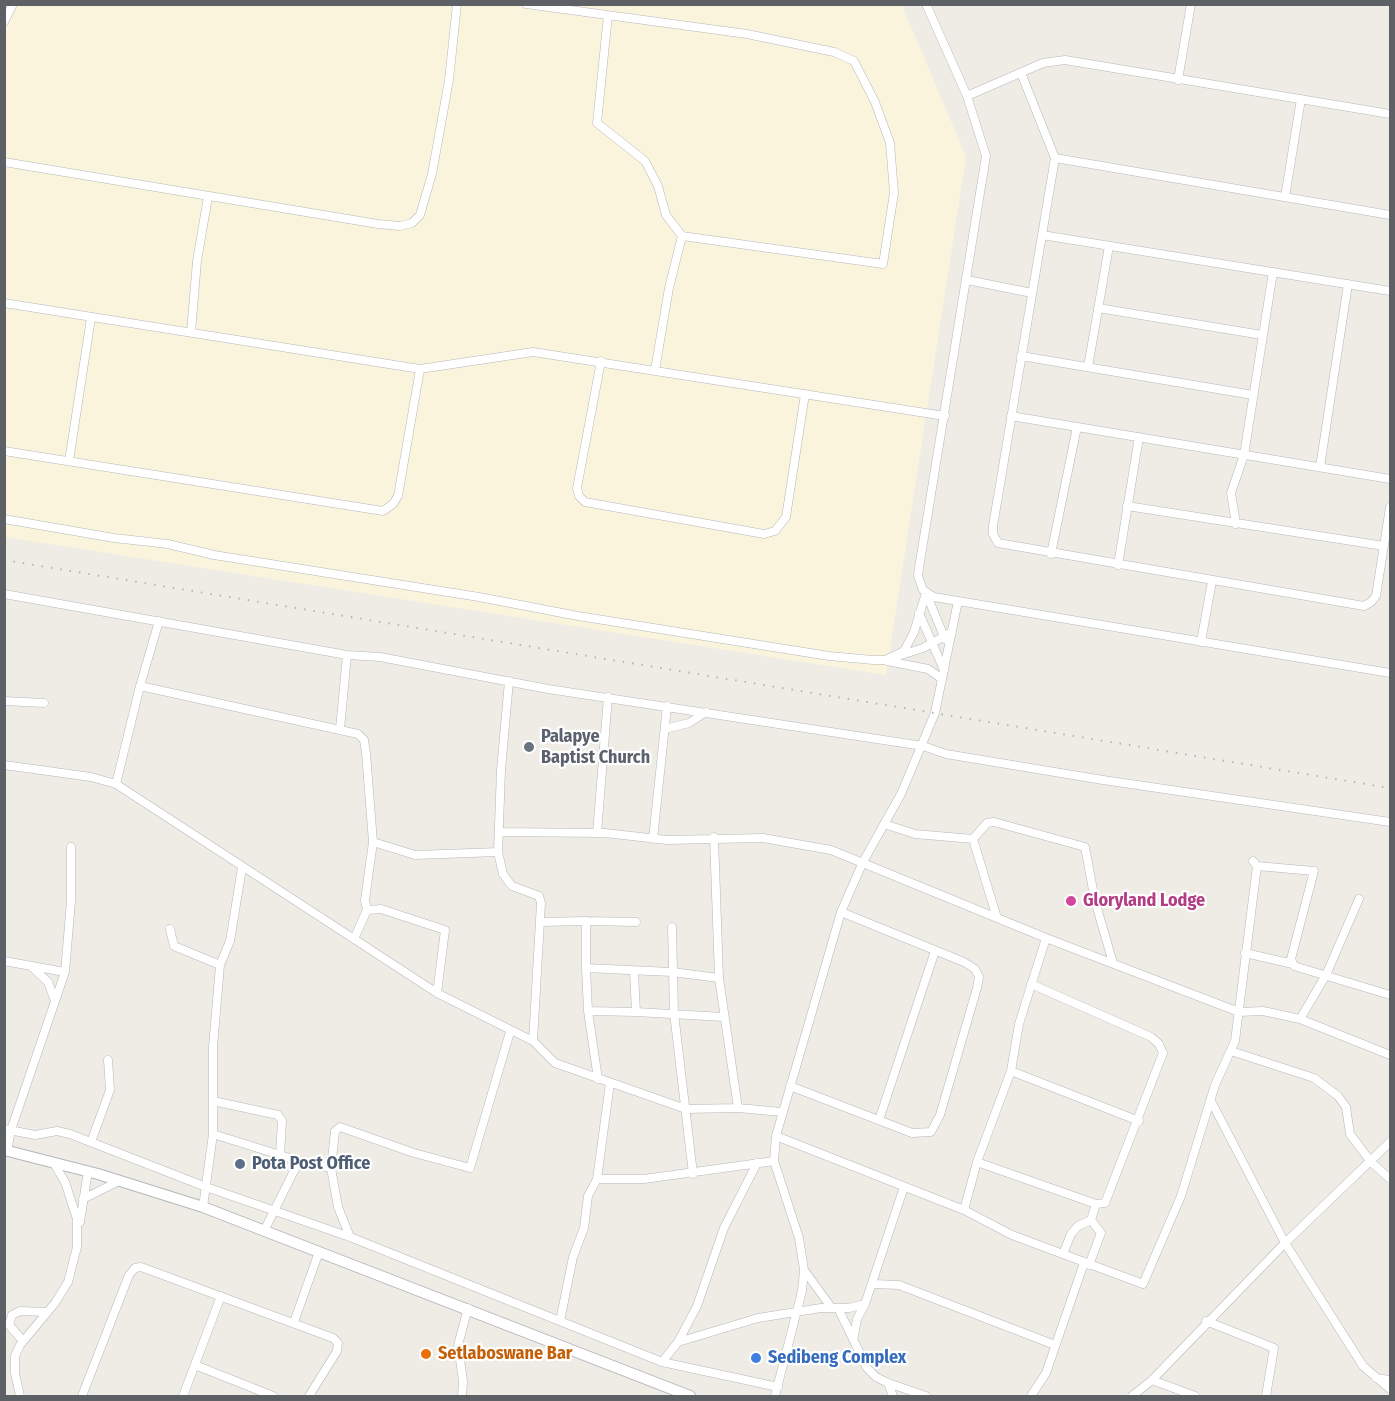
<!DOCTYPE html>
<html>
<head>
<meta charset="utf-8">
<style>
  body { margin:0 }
  #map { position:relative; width:1395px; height:1401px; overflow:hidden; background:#eeece5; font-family:"Fira Sans Condensed",sans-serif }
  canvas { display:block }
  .frame { position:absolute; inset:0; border:6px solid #5d6065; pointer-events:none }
</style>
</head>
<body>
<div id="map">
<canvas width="1395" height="1401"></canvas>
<div class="frame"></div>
</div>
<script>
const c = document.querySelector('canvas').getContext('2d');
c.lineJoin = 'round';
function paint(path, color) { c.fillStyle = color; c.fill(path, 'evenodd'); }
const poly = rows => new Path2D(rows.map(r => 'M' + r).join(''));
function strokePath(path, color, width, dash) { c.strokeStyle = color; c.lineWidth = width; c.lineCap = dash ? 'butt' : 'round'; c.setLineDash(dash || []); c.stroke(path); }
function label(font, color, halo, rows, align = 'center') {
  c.font = font + ' "Fira Sans Condensed",sans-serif'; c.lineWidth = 4.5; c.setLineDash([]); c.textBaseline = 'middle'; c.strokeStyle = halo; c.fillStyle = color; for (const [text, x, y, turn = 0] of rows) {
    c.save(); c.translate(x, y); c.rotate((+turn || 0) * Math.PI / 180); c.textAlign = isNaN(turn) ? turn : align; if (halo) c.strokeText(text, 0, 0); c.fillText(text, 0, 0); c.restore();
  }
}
const commercial = poly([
  [4,5,902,5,966,157,886,675,5,537]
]);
const street = poly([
  [526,4,747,34,834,52,854,61,875,102,890,143,894,193,883,264,682,236],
  [926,4,967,96,986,156,919,568,918,576,923,590,934,597,1390,673],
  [608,15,597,123,645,161,658,186,666,215,682,236,669,288,655,370],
  [4,22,13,4],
  [1021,73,1055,158,1390,215],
  [1178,80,1191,4],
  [967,96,1043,63,1065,60,1390,114],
  [1055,158,993,526,993,534,998,543,1364,606,1371,602,1376,596,1390,507],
  [4,162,378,224,400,226,412,223,420,215,432,174,449,80,457,4],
  [1285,197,1301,99],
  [1042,235,1390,291],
  [967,280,1032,293],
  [4,303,420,369,533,352,945,416],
  [1098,308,1262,335],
  [191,332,197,261,208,197],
  [1021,356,1253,395],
  [601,361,577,488,579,496,585,502,764,534,775,531,786,517,805,394],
  [1088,367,1109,246],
  [1011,416,1390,479],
  [4,451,383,511,393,504,398,496,420,369],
  [69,461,91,318],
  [1320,467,1348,284],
  [1127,506,1384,546],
  [4,519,114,538,168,544,214,555,479,597,578,616,829,656,873,660,885,660,904,651,914,632,926,593],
  [1236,524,1231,493,1244,455,1273,272],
  [1051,554,1077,427],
  [1118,565,1139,437],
  [926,593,945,639],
  [4,594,347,655,380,657,548,689,923,746,946,754,1103,780,1390,822],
  [919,613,944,670],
  [1201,642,1212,581],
  [898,656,923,648,952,632],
  [887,661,928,669,942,679],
  [509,681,501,770,498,852,503,874,508,881,512,886,539,896,541,903,533,1041],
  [140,686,159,621],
  [4,701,44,703],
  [340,729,347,655],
  [665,729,689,723,706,712],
  [4,765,91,777,116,784,437,993,533,1041,555,1063,686,1109,738,1108,782,1112],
  [116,784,140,686,358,734,364,740,366,753,373,842,365,900,367,910,354,939],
  [884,824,915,834,973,839,987,823,994,822,1085,847,1095,901,1113,963],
  [499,832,605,833,667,840,763,838,831,850,1046,938,1239,1012,1263,1011,1300,1019,1390,1055],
  [597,833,608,697],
  [714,837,719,978,738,1108],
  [653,839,667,706],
  [973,839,997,918],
  [373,842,415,855,498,852],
  [1257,866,1314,871,1291,959,1294,966,1390,995],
  [367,910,381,909,445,930,437,993],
  [586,921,636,922],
  [541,922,586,921,586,968,672,972,719,978],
  [672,927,674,1013,693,1174],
  [170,929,174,946,220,965],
  [1245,953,1293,964],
  [4,961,65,972],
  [32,967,48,982,55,1001],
  [586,968,588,1011,598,1079],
  [634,972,636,1012,724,1017],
  [588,1011,636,1012],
  [1300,1019,1326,975,1359,899],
  [1231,1051,1314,1078,1338,1096,1346,1107,1350,1134,1371,1162,1390,1179],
  [1011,1071,1139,1121],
  [790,1086,912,1133,931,1132,940,1115,977,988,979,977,975,969,964,962,841,912],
  [213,1101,278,1115,282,1121,280,1155],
  [1212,1103,1285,1243,1363,1366,1390,1389],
  [879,1120,935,951],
  [4,1129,35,1135,57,1131,70,1134,206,1187,350,1237,662,1362,778,1387],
  [213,1134,299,1161,331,1168,335,1131,340,1127,414,1153,470,1168,510,1032],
  [776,1136,964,1210,1012,1235,1143,1284,1181,1196,1215,1085,1235,1041,1257,866,1253,861],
  [91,1142,110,1090,108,1060],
  [7,1151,11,1130,65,972,71,901,71,847],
  [977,1162,1096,1204,1105,1203,1163,1053,1159,1044,1151,1037,1031,984],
  [331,1168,338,1207,350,1237],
  [597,1179,644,1179,774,1161],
  [83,1199,119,1181],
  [203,1207,213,1134,213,1047,220,965,230,941,242,868],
  [964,1210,977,1162,1011,1071,1019,1024,1046,938],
  [80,1222,88,1171],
  [264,1231,299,1161],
  [1063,1254,1071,1234,1078,1226,1091,1220,1096,1204],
  [1089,1265,1101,1233,1091,1220],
  [804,1270,831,1307],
  [873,1284,899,1285,1055,1345],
  [838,1308,867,1368,876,1377,888,1383,926,1396],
  [560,1321,573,1257,584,1228,588,1196,597,1179,610,1083],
  [1206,1321,1274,1348,1266,1396],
  [294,1322,319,1252],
  [854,1336,857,1319,865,1304],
  [23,1341,9,1325,12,1315,20,1311,46,1312],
  [678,1342,758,1318,821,1308,849,1308,865,1304,904,1187],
  [662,1362,678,1342,697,1306,724,1228,757,1163],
  [195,1365,273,1396],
  [1376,1378,1390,1380],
  [1152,1380,1195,1396],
  [888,1383,893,1396],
  [20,1396,15,1373,15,1356,20,1345,55,1303,68,1282,77,1247,77,1219,65,1182,53,1162],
  [82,1396,129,1275,135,1268,141,1267,333,1338,338,1343,337,1351,309,1396],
  [183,1396,221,1296],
  [462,1396,463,1381,458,1345,468,1308],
  [775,1396,802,1291,804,1270,799,1238,774,1161,776,1136,841,912,863,862,901,794,935,713,958,601],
  [1031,1396,1046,1373,1084,1263],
  [1132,1396,1152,1380,1285,1243,1390,1142]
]);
const secondary = poly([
  [4,1150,98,1174,203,1207,690,1396]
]);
const rail = poly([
  [4,560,1390,788]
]);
const markers = [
  [529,747,6,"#6b7280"],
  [1071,901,6,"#d1479c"],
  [240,1164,6,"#5c6f8a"],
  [426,1354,6,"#e8710a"],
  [756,1358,6,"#3f7fe0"]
];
const worshipNames = [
  ["Palapye",541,737],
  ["Baptist Church",541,758]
];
const hotelNames = [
  ["Gloryland Lodge",1083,901]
];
const serviceNames = [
  ["Pota Post Office",252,1164]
];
const foodNames = [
  ["Setlaboswane Bar",438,1354]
];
const shopNames = [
  ["Sedibeng Complex",768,1358]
];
paint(commercial, '#fbf4dd');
strokePath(street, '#b6b7bb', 9);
strokePath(secondary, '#b4b7bc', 12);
strokePath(street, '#fff', 8);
strokePath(secondary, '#fff', 10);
strokePath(rail, '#b3b4b5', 2, [1.5, 8]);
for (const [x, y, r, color] of markers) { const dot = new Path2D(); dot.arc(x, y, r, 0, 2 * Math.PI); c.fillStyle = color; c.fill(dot); strokePath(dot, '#fff', 2); }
label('bold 18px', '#5b616d', '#fff', worshipNames, 'left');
label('bold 18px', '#b23c85', '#fff', hotelNames, 'left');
label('bold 18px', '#4e5e75', '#fff', serviceNames, 'left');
label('bold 18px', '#c56008', '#fff', foodNames, 'left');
label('bold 18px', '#366cbe', '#fff', shopNames, 'left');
</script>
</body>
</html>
